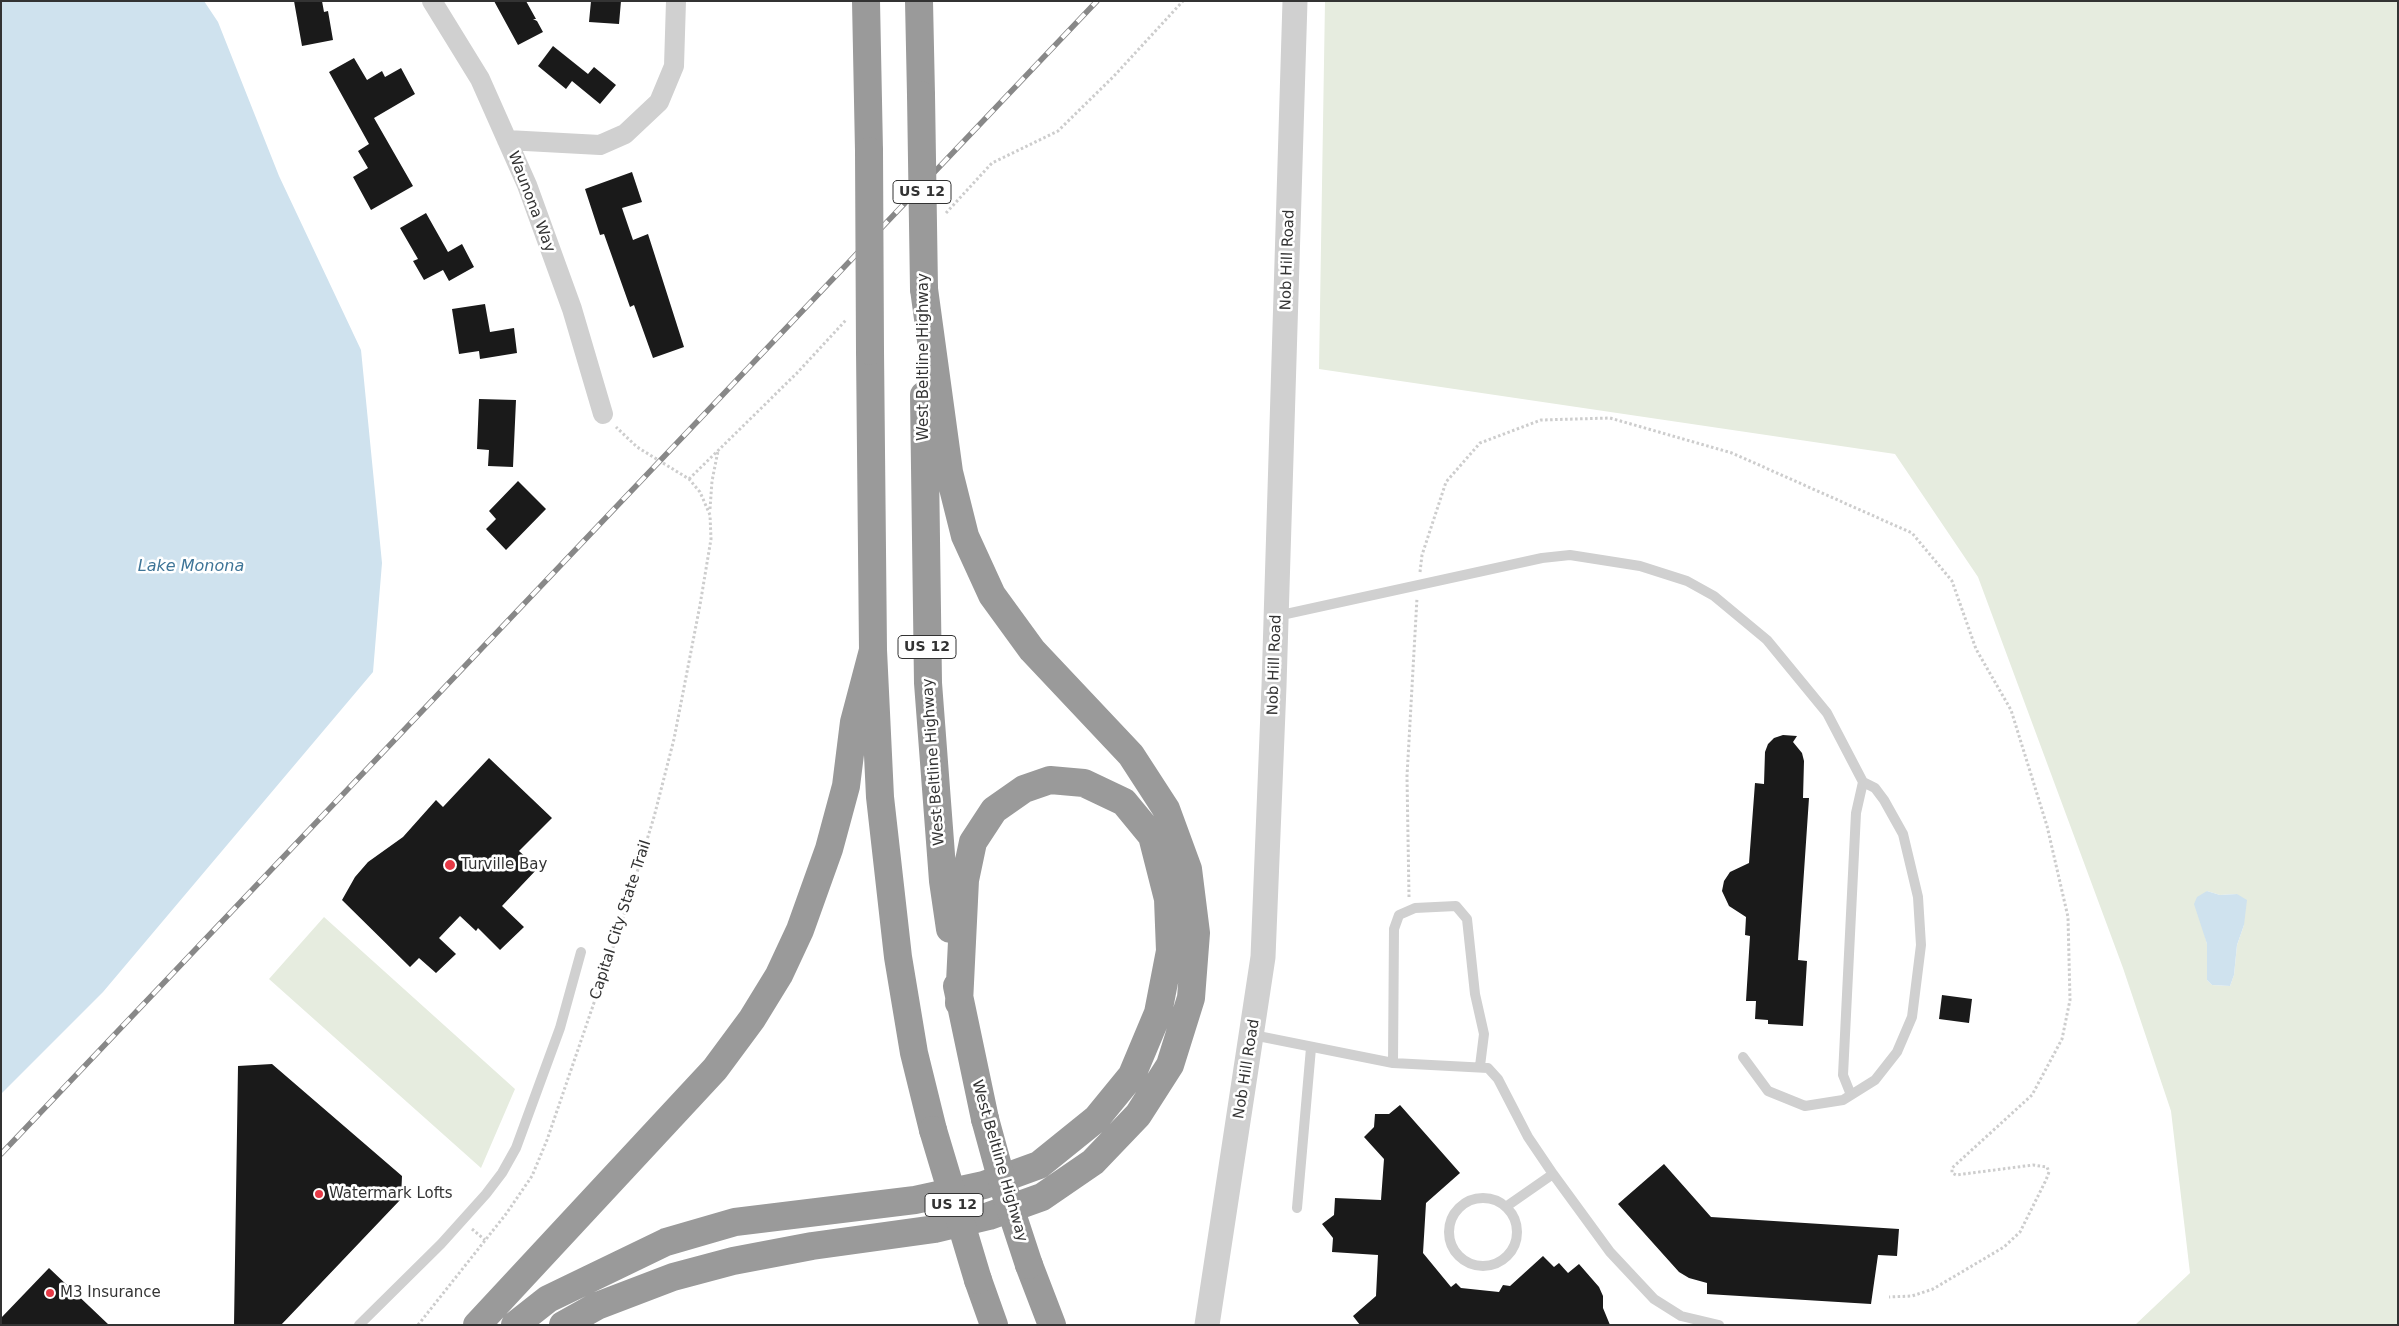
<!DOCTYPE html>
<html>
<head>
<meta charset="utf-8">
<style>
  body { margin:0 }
  #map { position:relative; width:2399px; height:1326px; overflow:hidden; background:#fff; font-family:"DejaVu Sans",sans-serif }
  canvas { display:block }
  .frame { position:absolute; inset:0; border:2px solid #333; pointer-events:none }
</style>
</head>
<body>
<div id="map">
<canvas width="2399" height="1326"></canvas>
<div class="frame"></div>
</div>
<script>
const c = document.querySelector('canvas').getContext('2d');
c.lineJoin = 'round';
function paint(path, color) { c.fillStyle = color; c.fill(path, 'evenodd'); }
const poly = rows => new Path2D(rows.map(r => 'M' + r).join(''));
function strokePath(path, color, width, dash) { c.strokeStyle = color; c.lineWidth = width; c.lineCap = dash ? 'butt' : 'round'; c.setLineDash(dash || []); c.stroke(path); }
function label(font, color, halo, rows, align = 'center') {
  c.font = font + ' "DejaVu Sans",sans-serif'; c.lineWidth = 5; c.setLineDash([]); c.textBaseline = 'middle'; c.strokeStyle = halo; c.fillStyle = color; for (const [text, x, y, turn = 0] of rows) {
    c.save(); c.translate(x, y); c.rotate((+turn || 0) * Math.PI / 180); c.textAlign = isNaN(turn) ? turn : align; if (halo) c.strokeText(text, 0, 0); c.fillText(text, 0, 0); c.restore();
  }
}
const green = poly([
  [1325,1,2398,1,2398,1325,2135,1325,2190,1273,2171,1111,2123,968,1978,577,1895,454,1319,369],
  [2207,891,2220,895,2237,894,2244,925,2237,945,2234,975,2230,986,2212,985,2207,980,2207,944,2198,910],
  [324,917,515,1089,481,1168,269,979]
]);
const water = poly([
  [1,1,204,1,218,22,279,176,361,350,382,563,373,672,103,992,1,1094],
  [2207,891,2220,895,2237,894,2247,900,2244,925,2237,945,2234,975,2230,986,2212,985,2207,980,2207,944,2194,904,2197,897]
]);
const building = poly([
  [294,1,322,1,324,12,328,11,333,40,302,46],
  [494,1,526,1,536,19,533,19,537,21,543,32,518,45],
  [591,1,621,1,619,24,589,22],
  [553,46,588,74,594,67,616,85,600,104,572,81,566,89,538,66],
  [354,58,367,80,382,71,385,77,401,68,415,94,374,118,413,186,371,210,353,177,368,168,358,151,369,144,329,72],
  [632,172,642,202,622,208,633,240,648,234,684,347,653,358,634,305,630,307,604,234,600,235,585,189],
  [426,213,448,252,462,244,474,267,449,281,443,270,424,280,413,261,418,259,400,228],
  [485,304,490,332,514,328,517,353,480,359,479,351,459,354,452,309],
  [479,399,516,400,513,467,488,466,489,450,477,449],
  [518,481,546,509,506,550,486,529,496,519,489,511],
  [1783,735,1797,736,1793,742,1802,753,1804,761,1803,798,1809,798,1798,960,1807,961,1803,1026,1768,1024,1768,1020,1755,1019,1756,1001,1746,1001,1750,936,1745,935,1746,917,1729,906,1722,891,1724,881,1730,872,1749,863,1755,783,1764,784,1765,752,1768,744,1774,738],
  [489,758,552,818,519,851,538,868,502,906,524,927,500,950,478,928,476,931,460,916,439,938,456,954,436,973,419,958,410,967,342,900,355,877,368,862,403,837,436,800,443,807],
  [1942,995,1972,999,1969,1023,1939,1019],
  [272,1064,402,1176,401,1199,281,1325,234,1325,238,1066],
  [1400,1105,1460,1173,1426,1203,1423,1253,1451,1287,1456,1283,1461,1288,1499,1292,1503,1285,1510,1286,1543,1256,1554,1267,1559,1263,1568,1273,1579,1264,1599,1287,1603,1296,1603,1308,1610,1325,1360,1325,1353,1316,1376,1296,1378,1255,1332,1252,1333,1238,1322,1224,1334,1215,1335,1198,1381,1200,1384,1159,1364,1137,1374,1127,1375,1114,1389,1114],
  [1664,1164,1711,1217,1899,1229,1897,1256,1878,1255,1871,1304,1707,1294,1707,1283,1689,1278,1679,1272,1618,1204],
  [49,1268,109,1325,1,1325,1,1318]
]);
const path = poly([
  [946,213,992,163,1058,131,1114,76,1183,1],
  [689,479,797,373,846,320],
  [710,509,712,481,718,451],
  [1420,572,1422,555,1446,482,1480,443,1541,420,1610,418,1732,453,1912,533,1952,581,1976,649,2011,710,2047,826,2068,917,2070,1000,2062,1039,2032,1095,1952,1168,1952,1173,1956,1175,2033,1165,2047,1167,2049,1172,2046,1180,2020,1232,2004,1247,1933,1289,1912,1296,1889,1297],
  [1409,897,1407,776,1417,598],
  [472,1229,485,1240],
  [418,1325,506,1214,532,1176,547,1140,622,921,654,817,674,739,700,605,711,539,710,515,700,492,689,479,637,447,616,427]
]);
const service = poly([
  [1277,616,1542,558,1570,555,1640,566,1687,581,1714,596,1767,640,1827,713,1863,782,1875,788,1884,800,1903,834,1918,897,1921,945,1912,1017,1897,1052,1875,1080,1851,1095,1843,1075,1856,813,1863,782],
  [1253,1035,1393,1063,1488,1068,1498,1079,1528,1137,1553,1174,1610,1252,1654,1299,1681,1316,1719,1325],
  [1743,1057,1768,1091,1805,1106,1843,1100,1851,1095],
  [1393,1063,1394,929,1399,915,1415,908,1456,906,1467,919,1475,994,1484,1034,1480,1066],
  '1449 1232a34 34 0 1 1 68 0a34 34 0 1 1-68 0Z',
  [1507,1206,1553,1174],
  [1297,1208,1311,1048],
  [359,1325,441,1244,486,1194,502,1173,516,1148,560,1028,581,952]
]);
const minor = poly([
  [432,1,480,79,527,185,572,309,603,414],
  [507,140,600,145,625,134,659,102,674,66,676,1]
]);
const tertiary = poly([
  [1207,1325,1263,957,1274,686,1295,1]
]);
const motorway = poly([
  [866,1,869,151],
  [919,1,921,95],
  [870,351,873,650,880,797,898,957,914,1053,933,1130],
  [924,395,928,683,943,881,950,929],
  [957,986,985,1119],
  [1029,1265,1052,1325],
  [978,1280,994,1325],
  [477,1325,715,1069,752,1019,779,975,800,930,829,849,846,786,854,722,873,650],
  [515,1325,548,1299,666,1242,735,1222,915,1200,984,1185,1039,1165,1096,1119,1132,1075,1158,1013,1170,951,1168,899,1152,836,1124,802,1084,783,1050,780,1024,789,994,810,973,842,965,880,959,1003],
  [563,1325,597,1306,673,1277,733,1261,812,1246,935,1229,989,1216,1042,1197,1093,1162,1138,1115,1170,1065,1191,998,1196,933,1188,869,1166,809,1131,755,1032,650,992,595,965,536,949,472,924,289]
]);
const rail = poly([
  [1,1154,1097,1]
]);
const motorwayBridge = poly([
  [921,95,924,289],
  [869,151,870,351],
  [985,1119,1005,1192,1029,1265],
  [933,1130,978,1280]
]);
const markers = [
  [450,865,6,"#e63946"],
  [319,1194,5,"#e63946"],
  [50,1293,5,"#e63946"]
];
const shields = [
  [922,192,58],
  [927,647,58],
  [954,1205,58]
];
const shieldNames = [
  ["US 12",922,192],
  ["US 12",927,647],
  ["US 12",954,1205]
];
const streetNames = [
  ["Waunona Way",531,202,69],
  ["Nob Hill Road",1288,260,-88],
  ["West Beltline Highway",924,357,-90],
  ["Nob Hill Road",1275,665,-88],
  ["West Beltline Highway",934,762,-94],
  ["Capital City State Trail",621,920,-72],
  ["Nob Hill Road",1247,1069,-81],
  ["West Beltline Highway",999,1161,74]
];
const poiNames = [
  ["Turville Bay",461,865],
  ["Watermark Lofts",329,1194],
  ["M3 Insurance",60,1293]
];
const waterNames = [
  ["Lake Monona",191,567]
];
paint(green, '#e6ecdf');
paint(water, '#cfe2ee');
paint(building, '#1a1a1a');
strokePath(path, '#cdcdcd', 3, [2.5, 2.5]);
strokePath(service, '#d0d0d0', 10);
strokePath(minor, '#d0d0d0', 20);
strokePath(tertiary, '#d0d0d0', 25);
strokePath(motorway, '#9a9a9a', 28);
strokePath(rail, '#888', 5.5);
strokePath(rail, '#fff', 4, [11]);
strokePath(motorwayBridge, '#9a9a9a', 28);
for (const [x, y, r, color] of markers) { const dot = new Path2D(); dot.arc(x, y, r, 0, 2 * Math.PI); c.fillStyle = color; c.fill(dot); strokePath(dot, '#fff', 2); }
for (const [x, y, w] of shields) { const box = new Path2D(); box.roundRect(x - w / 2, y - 11.5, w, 23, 4); c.fillStyle = '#fff'; c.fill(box); strokePath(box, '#333', 1); }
label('bold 14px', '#333', null, shieldNames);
label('15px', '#333', '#fff', streetNames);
label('15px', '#333', '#fff', poiNames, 'left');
label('italic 16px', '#3f7597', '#fff', waterNames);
</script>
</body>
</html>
